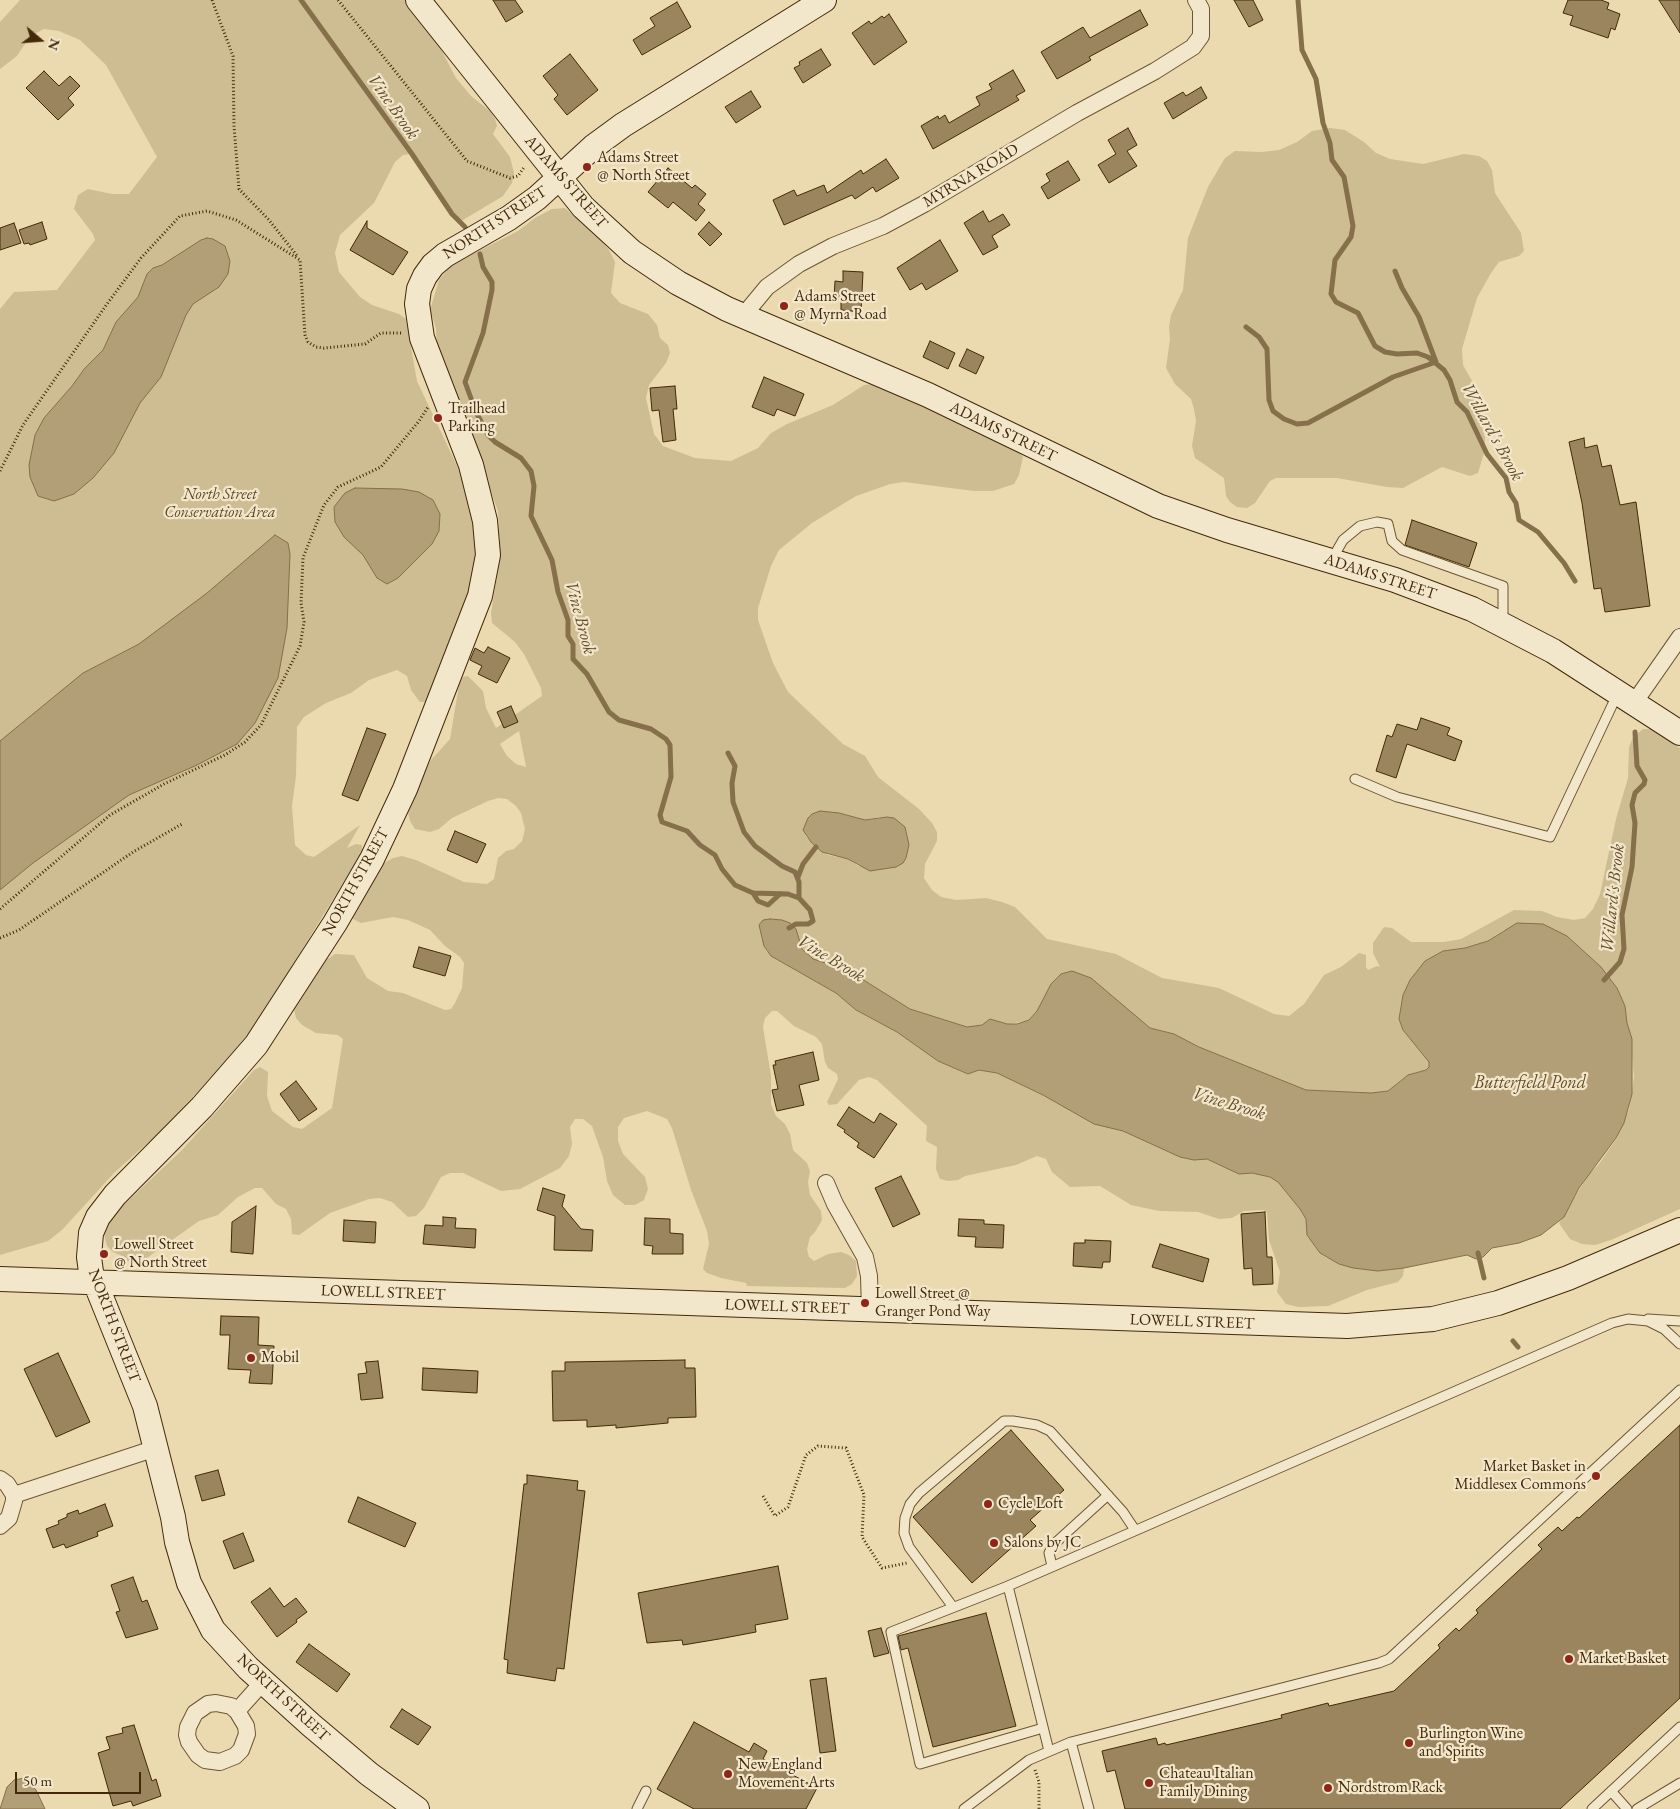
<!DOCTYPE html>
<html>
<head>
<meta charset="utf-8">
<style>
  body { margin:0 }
  #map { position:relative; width:1680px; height:1809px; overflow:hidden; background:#ebdaaf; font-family:"EB Garamond",serif }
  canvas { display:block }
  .north { position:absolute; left:15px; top:15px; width:50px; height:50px; -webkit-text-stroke:4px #f2e7cb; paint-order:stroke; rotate:108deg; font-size:14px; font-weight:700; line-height:20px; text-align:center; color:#432909 }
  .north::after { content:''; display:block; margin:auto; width:18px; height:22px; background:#432909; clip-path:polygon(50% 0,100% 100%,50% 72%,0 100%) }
  .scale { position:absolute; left:15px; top:1772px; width:126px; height:22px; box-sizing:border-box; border:2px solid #432909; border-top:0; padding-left:6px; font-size:15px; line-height:18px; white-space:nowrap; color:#432909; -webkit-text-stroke:4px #f2e7cb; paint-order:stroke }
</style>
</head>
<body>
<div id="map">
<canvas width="1680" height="1809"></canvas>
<div class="north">N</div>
<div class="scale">50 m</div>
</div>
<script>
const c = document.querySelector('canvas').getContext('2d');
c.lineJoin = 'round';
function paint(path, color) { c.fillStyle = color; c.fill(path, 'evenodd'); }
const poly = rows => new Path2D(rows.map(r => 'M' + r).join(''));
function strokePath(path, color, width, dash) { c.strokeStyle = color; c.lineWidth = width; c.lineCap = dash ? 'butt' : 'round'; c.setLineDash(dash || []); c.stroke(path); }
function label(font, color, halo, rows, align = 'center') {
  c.font = font + ' "EB Garamond",serif'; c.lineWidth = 4.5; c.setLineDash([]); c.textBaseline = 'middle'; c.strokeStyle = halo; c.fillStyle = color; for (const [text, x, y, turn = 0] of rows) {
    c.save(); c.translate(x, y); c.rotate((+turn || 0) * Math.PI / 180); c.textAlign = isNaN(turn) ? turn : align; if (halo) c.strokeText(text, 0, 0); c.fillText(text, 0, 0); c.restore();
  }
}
const green = poly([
  [20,0,409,0,435,38,456,78,471,96,490,111,495,119,497,126,493,134,510,157,514,173,512,183,503,196,458,223,411,154,403,155,395,162,374,203,340,235,335,253,339,272,360,297,372,305,399,314,406,319,417,381,465,483,477,542,471,589,427,702,420,702,411,690,407,676,397,670,369,680,351,693,326,703,304,717,297,727,296,776,292,806,295,845,306,855,314,857,360,825,347,848,356,844,362,845,362,852,257,1023,217,1072,154,1137,114,1173,62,1230,48,1241,0,1255,0,309,14,292,57,290,95,240,93,234,74,209,78,195,88,189,112,194,129,194,157,157,106,65,80,40,59,31,44,29,30,36,17,56,0,69,0,22],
  [1330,128,1345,130,1364,142,1376,153,1390,159,1423,164,1464,154,1479,156,1487,161,1492,170,1495,193,1521,233,1524,251,1519,256,1499,262,1491,273,1477,298,1462,349,1463,365,1476,388,1476,410,1485,437,1484,453,1478,473,1470,476,1442,467,1403,488,1387,487,1337,478,1276,478,1270,481,1255,503,1247,508,1237,507,1230,502,1226,496,1224,478,1195,458,1192,446,1196,421,1194,409,1191,399,1175,384,1166,368,1170,339,1169,327,1171,315,1183,290,1188,238,1208,187,1225,158,1235,151,1262,152,1279,150,1297,142,1312,131],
  [565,208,598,237,609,250,615,262,611,293,620,303,648,314,657,325,660,338,668,345,670,353,666,363,649,385,646,398,654,434,663,446,695,458,731,461,758,448,771,433,787,424,833,405,864,385,873,384,984,434,1017,450,1023,457,1019,475,1014,484,993,491,974,491,904,482,890,484,856,496,812,523,779,550,771,566,758,608,758,620,773,663,788,692,843,744,865,756,878,777,919,809,932,823,937,832,937,841,925,864,924,878,932,890,941,897,956,900,986,898,1002,902,1015,907,1047,939,1116,954,1162,978,1219,988,1274,1014,1289,1016,1304,1004,1324,975,1341,967,1359,953,1366,955,1366,967,1368,970,1377,966,1380,967,1373,953,1373,943,1384,927,1392,928,1411,942,1444,942,1461,939,1514,910,1542,911,1557,917,1574,920,1585,918,1593,909,1600,894,1616,819,1628,778,1629,747,1633,737,1643,729,1651,729,1680,748,1680,1209,1611,1240,1595,1245,1582,1244,1570,1239,1559,1223,1589,1174,1599,1164,1617,1138,1629,1109,1634,1077,1630,1032,1627,1024,1625,1006,1617,988,1601,967,1567,936,1504,930,1488,941,1465,948,1443,951,1425,961,1410,980,1403,995,1399,1019,1403,1030,1429,1062,1429,1067,1426,1070,1414,1073,1402,1079,1388,1091,1371,1093,1306,1090,1199,1047,1174,1034,1150,1028,1037,1011,1029,1020,1011,1024,1095,1029,967,1027,910,1009,849,971,813,959,799,945,796,929,782,920,776,919,763,920,761,933,766,950,771,956,836,993,857,1011,897,1032,938,1061,967,1074,979,1070,997,1073,1043,1095,1084,1118,1123,1131,1187,1159,1207,1159,1233,1171,1259,1174,1270,1177,1278,1182,1300,1209,1306,1219,1307,1235,1320,1253,1327,1258,1378,1271,1404,1268,1403,1276,1398,1282,1367,1290,1328,1306,1298,1307,1286,1304,1277,1292,1280,1272,1269,1240,1267,1212,1263,1210,1244,1211,1232,1218,1219,1219,1198,1212,1159,1211,1131,1205,1100,1186,1070,1187,1052,1172,1046,1159,1037,1156,1016,1165,965,1176,958,1180,948,1181,940,1179,936,1169,937,1147,926,1141,927,1126,877,1080,869,1077,859,1080,837,1104,829,1105,827,1102,838,1079,837,1074,828,1068,825,1062,822,1044,816,1037,794,1026,777,1011,772,1011,765,1018,763,1027,771,1076,771,1104,776,1116,785,1124,790,1134,793,1150,807,1163,810,1171,808,1182,810,1195,821,1211,822,1220,815,1232,810,1237,807,1249,809,1257,814,1261,828,1254,841,1252,849,1255,856,1261,857,1276,852,1284,845,1288,747,1286,746,1283,721,1278,707,1273,703,1269,709,1244,707,1231,691,1190,672,1128,667,1119,647,1111,624,1118,618,1127,618,1141,623,1154,645,1177,648,1189,644,1200,635,1205,625,1205,613,1195,607,1181,603,1157,592,1126,583,1119,575,1119,570,1127,572,1144,569,1156,560,1168,520,1189,501,1191,463,1173,450,1173,441,1177,424,1208,416,1216,408,1217,392,1202,380,1198,369,1199,330,1213,299,1235,292,1234,291,1219,286,1209,276,1204,262,1188,255,1188,238,1197,218,1215,199,1221,141,1262,127,1261,127,1258,113,1252,107,1246,104,1234,112,1216,183,1149,254,1070,260,1067,268,1072,267,1096,272,1111,293,1127,302,1129,332,1108,343,1039,338,1035,316,1033,302,1025,296,1018,294,1009,303,990,326,960,335,954,354,955,367,978,388,991,403,993,445,1010,451,1009,455,1003,462,988,464,963,460,957,445,946,430,930,408,920,393,917,361,923,351,918,381,865,393,858,402,856,416,860,464,882,487,884,494,879,498,858,506,851,514,849,522,841,525,829,521,813,516,806,507,799,498,798,488,801,452,818,439,829,430,832,415,829,410,821,408,812,413,797,431,760,450,739,459,685,463,677,468,676,483,691,486,708,496,728,542,696,541,688,524,654,515,642,492,623,491,613,500,557,498,511,437,347,436,328,430,310,439,280,451,265,518,231,535,218,552,209],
  [519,731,526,767,516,764,507,756,500,744],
  [839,813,865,820,881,817,905,827,907,835,902,863,891,867,858,866,848,859,828,855,816,847,805,835]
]);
const water = poly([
  [207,238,213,239,225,246,230,261,228,274,219,287,193,304,186,315,161,377,140,403,114,453,93,478,74,494,54,501,38,496,30,477,29,465,35,435,44,418,72,386,85,368,103,350,116,322,138,297,147,274,153,268,162,265,201,240,207,238],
  [355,488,402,489,419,492,433,500,440,514,439,531,432,544,398,578,387,584,377,578,363,555,344,537,335,522,334,507,345,493,355,488],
  [275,535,288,543,290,554,287,628,278,678,255,723,237,744,197,765,129,795,33,863,0,890,0,741,83,673,139,644,207,593,275,535],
  [820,811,839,813,865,820,887,817,894,818,905,827,909,845,906,858,903,863,896,867,870,871,848,859,822,852,811,842,803,830,808,818,812,814,820,811],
  [770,919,782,920,790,923,796,929,802,949,813,959,849,971,910,1009,967,1027,982,1025,990,1019,1007,1024,1017,1024,1029,1020,1037,1011,1051,984,1061,974,1072,971,1091,978,1150,1028,1174,1034,1199,1047,1306,1090,1371,1093,1388,1091,1408,1075,1426,1070,1429,1067,1429,1062,1403,1030,1399,1019,1403,995,1410,980,1425,961,1443,951,1465,948,1488,941,1517,923,1543,924,1567,936,1601,967,1617,988,1625,1006,1627,1023,1632,1039,1632,1094,1624,1123,1616,1138,1579,1188,1564,1217,1541,1235,1519,1243,1492,1248,1483,1257,1476,1259,1467,1255,1404,1268,1378,1271,1353,1268,1339,1264,1320,1253,1307,1235,1306,1219,1300,1209,1278,1182,1270,1177,1252,1173,1239,1174,1207,1159,1194,1160,1180,1157,1123,1131,1094,1124,1043,1095,997,1073,979,1070,968,1074,938,1061,897,1032,856,1010,836,993,771,956,764,946,759,925,763,920,770,919],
  [25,1778,36,1790,45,1809,0,1809,7,1787,14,1780,25,1778]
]);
const stream = poly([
  [301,0,412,154,452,214,465,227],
  [1298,0,1302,50,1316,79,1323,123,1330,143,1332,160,1344,177,1353,226,1351,237,1335,260,1331,294,1336,302,1358,313,1375,346,1385,352,1397,354,1417,353,1428,357,1444,370,1450,380,1457,402,1467,412,1487,454,1506,478,1509,492,1516,503,1519,520,1538,532,1564,563,1575,581],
  [480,254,483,267,492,282,492,290,483,333,465,382,476,412,488,435,495,442,521,458,531,471,534,486,531,516,552,560,558,592,568,620,568,636,573,644,573,659,587,674,609,712,619,720,651,729,666,739,670,745,671,777,660,815,662,822,687,831,700,845,715,855,722,869,735,885,753,893,788,894,799,898,810,910,813,921,808,924,796,924,789,928],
  [1246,327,1259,337,1267,349,1269,400,1273,411,1284,419,1297,424,1308,423,1393,377,1436,362,1419,317,1402,288,1395,271],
  [728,753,735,766,732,783,733,802,744,832,755,846,782,866,795,872,799,882,799,898],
  [798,877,803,864,816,847],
  [753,893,758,901,768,905,780,894],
  [1604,980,1620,962,1624,949,1622,915,1632,867,1635,823,1632,805,1635,793,1644,784,1645,780,1637,766,1635,732],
  [1478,1253,1484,1278],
  [1513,1341,1518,1347]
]);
const building = poly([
  [493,0,515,0,523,12,506,22,493,0],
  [1234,0,1253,0,1263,20,1249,27,1234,0],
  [1568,0,1601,0,1609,3,1607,9,1620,14,1615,30,1611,28,1608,38,1570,25,1573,16,1563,13,1568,0],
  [1659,0,1680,0,1680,33,1659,0],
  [677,2,691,27,642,55,633,40,655,26,650,18,677,2],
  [1140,10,1148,25,1089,57,1091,60,1057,79,1041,52,1083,27,1090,38,1140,10],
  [889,14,907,42,874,65,852,33,869,21,871,24,882,16,884,18,889,14],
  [821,49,831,65,803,83,794,68,800,65,799,62,821,49],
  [570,54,598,90,567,115,554,99,558,95,543,76,570,54],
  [1013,70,1025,91,1016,96,1019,100,933,149,921,126,938,116,939,119,945,115,949,123,980,105,976,97,992,89,989,84,1013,70],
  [44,71,59,86,70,76,80,86,68,98,74,105,58,120,26,88,44,71],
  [1201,87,1207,98,1173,119,1164,103,1183,92,1186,96,1201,87],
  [751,91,761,107,736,123,725,107,751,91],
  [1128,128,1137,145,1127,151,1137,166,1109,183,1098,165,1116,154,1108,140,1128,128],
  [886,159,899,178,876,192,873,187,855,199,852,195,784,225,773,200,794,190,797,196,824,185,827,193,861,170,863,174,886,159],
  [1068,161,1080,180,1048,199,1041,187,1050,181,1046,174,1068,161],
  [668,168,692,188,695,185,706,194,698,204,705,210,696,221,673,202,668,208,648,192,668,168],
  [983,211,989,222,1003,214,1010,225,992,236,998,247,983,255,964,223,983,211],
  [367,221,367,228,408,252,393,275,350,250,367,221],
  [42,222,47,239,30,245,29,243,24,244,19,230,42,222],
  [709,222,722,234,710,246,698,234,709,222],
  [14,223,21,243,0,250,0,228,14,223],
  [940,240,958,271,926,290,922,283,910,290,897,268,940,240],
  [843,271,863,272,861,312,841,310,841,299,834,299,835,281,843,282,843,271],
  [930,341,955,353,948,369,923,357,930,341],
  [967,349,984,357,976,374,959,366,967,349],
  [764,377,804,394,795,416,777,409,774,416,752,407,764,377],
  [675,386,677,409,673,409,676,440,663,442,659,410,652,411,650,388,675,386],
  [1584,438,1585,448,1597,445,1602,467,1611,465,1620,505,1636,502,1650,606,1605,612,1601,588,1594,589,1582,503,1569,442,1584,438],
  [1412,520,1477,543,1469,567,1405,545,1412,520],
  [488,647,510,658,497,683,478,674,482,666,470,660,475,648,484,653,488,647],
  [511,706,518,722,504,728,497,712,511,706],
  [1421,718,1450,728,1447,735,1462,741,1455,761,1407,744,1396,778,1376,771,1387,735,1392,737,1397,724,1417,730,1421,718],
  [367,728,386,734,358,801,342,795,367,728],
  [455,831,486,844,477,863,447,850,455,831],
  [419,947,451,956,445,976,413,967,419,947],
  [813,1052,819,1080,799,1085,804,1105,777,1111,772,1090,778,1089,773,1065,776,1065,775,1061,813,1052],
  [296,1081,317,1109,299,1121,280,1094,296,1081],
  [849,1107,874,1123,880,1113,897,1124,874,1158,857,1147,859,1143,844,1132,845,1130,837,1125,849,1107],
  [901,1176,920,1214,893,1227,875,1188,901,1176],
  [543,1188,565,1195,562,1206,581,1229,593,1230,592,1251,554,1250,555,1216,537,1210,543,1188],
  [256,1206,253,1254,231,1252,232,1222,256,1206],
  [1265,1212,1267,1257,1272,1257,1273,1284,1253,1285,1252,1268,1244,1269,1241,1214,1265,1212],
  [443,1217,456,1218,455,1228,476,1229,475,1248,423,1244,425,1225,443,1226,443,1217],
  [645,1218,670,1219,670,1233,683,1234,683,1254,652,1254,653,1246,644,1245,645,1218],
  [959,1219,984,1220,984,1224,1004,1225,1003,1248,975,1247,976,1237,958,1236,959,1219],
  [344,1220,376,1222,375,1243,343,1241,344,1220],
  [1085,1240,1111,1241,1110,1262,1103,1262,1102,1268,1073,1266,1074,1243,1085,1243,1085,1240],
  [1160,1244,1209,1259,1203,1282,1152,1267,1160,1244],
  [221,1316,259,1317,258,1345,274,1346,272,1384,249,1383,251,1370,228,1369,230,1335,220,1335,221,1316],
  [58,1353,90,1422,56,1437,24,1369,58,1353],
  [685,1360,685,1368,695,1368,696,1417,668,1418,668,1423,616,1428,616,1425,587,1427,587,1420,553,1421,552,1371,565,1371,565,1362,685,1360],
  [378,1361,383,1398,361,1400,358,1374,367,1373,365,1362,378,1361],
  [423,1368,478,1371,477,1393,422,1390,423,1368],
  [1680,1425,1680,1698,1560,1809,1125,1809,1115,1770,1107,1772,1102,1751,1156,1738,1158,1745,1165,1743,1166,1745,1282,1718,1281,1715,1328,1703,1329,1706,1394,1691,1440,1648,1438,1645,1456,1628,1459,1631,1478,1613,1476,1610,1542,1549,1538,1545,1558,1527,1562,1531,1577,1517,1579,1518,1680,1425],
  [1011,1430,1064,1490,1030,1520,1036,1526,972,1583,913,1517,1011,1430],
  [218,1470,225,1495,202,1501,195,1476,218,1470],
  [527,1475,578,1481,577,1490,585,1491,564,1669,557,1668,555,1681,507,1673,508,1660,504,1659,524,1484,527,1484,527,1475],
  [358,1497,416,1523,405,1547,348,1522,358,1497],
  [105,1504,113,1526,97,1532,98,1536,66,1548,64,1544,53,1548,46,1529,59,1524,58,1521,67,1517,67,1514,78,1510,79,1514,105,1504],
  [243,1533,254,1561,234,1569,223,1541,243,1533],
  [778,1566,788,1619,755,1625,756,1632,719,1639,683,1645,682,1640,647,1643,638,1593,778,1566],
  [133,1577,142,1602,147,1600,158,1629,126,1638,116,1612,120,1611,111,1585,133,1577],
  [270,1588,284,1607,296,1598,307,1612,296,1620,297,1622,277,1637,251,1602,270,1588],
  [986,1613,1016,1726,933,1747,908,1648,901,1650,898,1636,986,1613],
  [881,1628,889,1653,874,1657,868,1631,881,1628],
  [309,1644,350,1674,337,1692,296,1662,309,1644],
  [826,1678,836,1751,820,1753,810,1680,826,1678],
  [402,1709,431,1727,418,1745,390,1727,402,1709],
  [694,1722,749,1752,754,1743,767,1751,763,1759,817,1788,806,1809,694,1809,657,1789,694,1722],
  [134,1725,152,1781,156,1779,161,1796,133,1806,131,1801,113,1806,98,1753,110,1749,106,1737,123,1733,122,1728,134,1725]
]);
const path = poly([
  [212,0,233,56,234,126,239,189,269,220,298,257],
  [338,0,467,161,510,178,518,176,525,166],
  [0,471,23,425,107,304,141,258,180,216,207,211,236,220,300,260,305,335,308,342,316,347,324,348,365,344,381,333,403,333],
  [0,909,110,815,164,784,225,755,245,742,261,725,300,646,304,622,301,603,303,558,324,505,338,487,381,467,419,421,428,407],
  [0,938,19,930,133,852,182,824],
  [763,1496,775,1516,788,1507,806,1455,818,1446,846,1448,864,1495,862,1537,882,1568,907,1563],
  [1035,1770,1039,1782,1039,1809]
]);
const lane = poly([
  [1331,561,1343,540,1360,526,1377,522,1388,524,1392,541,1402,550,1503,586,1503,622],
  [1355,779,1397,797,1550,837,1617,695],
  [1648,1319,1680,1321],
  [1052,1566,1049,1553,1053,1545,1108,1495],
  [1008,1586,1049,1751],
  [953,1607,909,1547,904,1533,905,1518,910,1504,919,1493,1004,1421,1013,1421,1037,1425,1050,1431,1123,1512,1135,1530],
  [1043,1728,920,1764,891,1632,1008,1586,1612,1323,1628,1319,1648,1321,1664,1329,1680,1344],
  [1071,1742,1089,1809],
  [1611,1791,1627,1809],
  [637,1809,646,1791],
  [964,1809,1029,1760,1071,1742,1379,1663,1389,1659,1680,1390],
  [1592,1809,1680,1727],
  [1637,1809,1680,1783]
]);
const street = poly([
  [743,316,767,287,799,264,833,246,883,226,924,204,1077,113,1155,71,1193,47,1201,36,1201,9,1196,0],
  [1634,703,1680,637],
  [826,1183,835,1204,865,1257,869,1276,870,1310],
  [0,1479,7,1484,14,1495,14,1501,9,1518,0,1526],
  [14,1495,156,1448],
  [237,1711,231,1706,216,1703,208,1704,195,1713,188,1727,187,1735,189,1742,198,1755,205,1760,220,1762,235,1756,241,1750,247,1734,246,1726,237,1711,263,1682]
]);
const secondary = poly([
  [418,0,583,207,632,252,678,283,727,309,928,395,1158,506,1227,530,1395,580,1472,609,1553,651,1680,733],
  [0,1279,1347,1326,1433,1319,1498,1303,1568,1278,1680,1230],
  [417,1809,369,1774,311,1725,248,1668,213,1630,189,1583,177,1542,173,1517,145,1406,91,1272,89,1257,91,1233,98,1217,115,1195,202,1107,256,1045,335,923,372,859,405,789,480,596,488,555,485,521,471,465,422,338,417,304,419,289,425,276,433,265,445,255,509,218,537,198,593,147,623,125,824,0]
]);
const markers = [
  [587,167,5,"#8f2418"],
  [784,306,5,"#8f2418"],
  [438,418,5,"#8f2418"],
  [104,1254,5,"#8f2418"],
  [865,1303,5,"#8f2418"],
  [251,1358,5,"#8f2418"],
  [1596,1476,5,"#8f2418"],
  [988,1504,5,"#8f2418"],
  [994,1543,5,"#8f2418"],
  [1569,1659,5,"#8f2418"],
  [1409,1743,5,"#8f2418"],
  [728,1774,5,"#8f2418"],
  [1149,1783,5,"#8f2418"],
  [1328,1788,5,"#8f2418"]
];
const poiNames = [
  ["Adams Street",597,158],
  ["@ North Street",597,176],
  ["Adams Street",794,297],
  ["@ Myrna Road",794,315],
  ["Trailhead",448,409],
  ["Parking",448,427],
  ["Lowell Street",114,1245],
  ["@ North Street",114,1263],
  ["Lowell Street @",875,1294],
  ["Granger Pond Way",875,1312],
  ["Mobil",261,1358],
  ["Market Basket in",1586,1467,"right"],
  ["Middlesex Commons",1586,1485,"right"],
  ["Cycle Loft",998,1504],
  ["Salons by JC",1004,1543],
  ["Market Basket",1579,1659],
  ["Burlington Wine",1419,1734],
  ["and Spirits",1419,1752],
  ["New England",738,1765],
  ["Movement Arts",738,1783],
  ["Chateau Italian",1159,1774],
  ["Family Dining",1159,1792],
  ["Nordstrom Rack",1338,1788]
];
const streetNames = [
  ["MYRNA ROAD",971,176,-31],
  ["ADAMS STREET",566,182,49],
  ["NORTH STREET",495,223,-33],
  ["ADAMS STREET",1003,432,26],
  ["ADAMS STREET",1380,577,18],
  ["NORTH STREET",356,882,-61],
  ["LOWELL STREET",383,1293,2],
  ["LOWELL STREET",787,1307,2],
  ["LOWELL STREET",1192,1322,2],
  ["NORTH STREET",114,1326,69],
  ["NORTH STREET",283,1698,43]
];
const parkNames = [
  ["North Street",220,495],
  ["Conservation Area",220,513]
];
const waterNames = [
  ["Vine Brook",393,107,55],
  ["Willard's Brook",1492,432,61],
  ["Vine Brook",580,618,75],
  ["Willard's Brook",1613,898,-84],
  ["Vine Brook",831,959,31],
  ["Butterfield Pond",1530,1083],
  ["Vine Brook",1229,1104,17]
];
paint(green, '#cebc93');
paint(water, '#b29e77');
strokePath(water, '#866f4b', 1);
strokePath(stream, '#866f4b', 5);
paint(building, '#9a855f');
strokePath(building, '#432909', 1);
strokePath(lane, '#6d5532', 11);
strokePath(street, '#6d5532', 18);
strokePath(secondary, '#432909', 26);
strokePath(path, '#432909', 3, [1, 2.5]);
strokePath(lane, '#f2e7cb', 9);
strokePath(street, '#f2e7cb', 16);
strokePath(secondary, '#f2e7cb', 24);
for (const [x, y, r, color] of markers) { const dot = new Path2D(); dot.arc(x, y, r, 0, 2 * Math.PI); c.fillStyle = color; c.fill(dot); strokePath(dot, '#f2e7cb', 2); }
label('16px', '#432909', '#f2e7cb', poiNames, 'left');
label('16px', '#432909', '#f2e7cb', streetNames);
label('italic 16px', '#5f4625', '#f2e7cb', parkNames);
label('italic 18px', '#644c2a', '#f2e7cb', waterNames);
</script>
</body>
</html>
